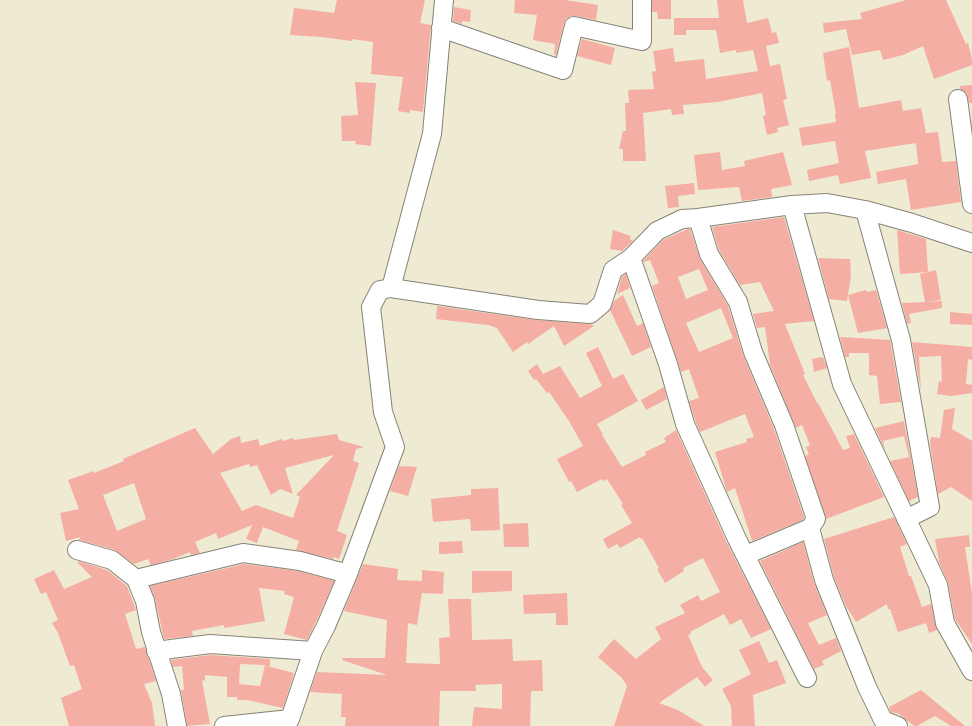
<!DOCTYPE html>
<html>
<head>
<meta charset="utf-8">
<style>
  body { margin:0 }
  canvas { display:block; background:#efead2 }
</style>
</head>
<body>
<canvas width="972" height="726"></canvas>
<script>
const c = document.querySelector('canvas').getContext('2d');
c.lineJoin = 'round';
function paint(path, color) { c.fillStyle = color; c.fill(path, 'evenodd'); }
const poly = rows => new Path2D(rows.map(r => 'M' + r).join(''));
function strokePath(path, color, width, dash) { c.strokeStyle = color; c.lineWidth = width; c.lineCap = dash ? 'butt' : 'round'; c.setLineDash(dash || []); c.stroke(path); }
const building = poly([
  [337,0,425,0,420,23,431,25,423,112,410,110,410,113,398,111,403,77,371,74,373,42,352,39,352,41,321,37,290,35,294,8,334,13],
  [515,0,565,0,598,5,596,20,576,16,571,16,566,19,564,23,556,55,554,55,555,44,533,40,537,15,514,13],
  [652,0,671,0,671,19,658,19,657,12,652,12],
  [717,0,743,0,747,23,768,18,772,33,776,32,779,43,766,46,770,66,780,64,787,99,783,100,789,125,777,128,778,132,767,135,763,116,766,115,762,93,718,102,683,105,684,114,672,115,671,109,643,113,646,161,623,161,623,149,619,149,623,131,626,131,625,103,629,103,628,90,654,89,652,72,656,71,653,51,673,48,675,62,704,59,706,79,758,71,753,50,736,53,736,50,720,53,716,30,686,30,686,35,674,35,674,18,719,18],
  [906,0,946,0,966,44,968,43,972,59,972,65,934,79,923,46,903,55,883,60,880,50,852,55,846,29,824,33,823,23,862,19,860,13],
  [454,7,471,10,470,22,462,21,462,24,453,21],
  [582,39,615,48,611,65,577,56],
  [849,47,859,108,901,100,903,111,921,108,926,133,938,132,942,162,956,161,961,202,911,210,906,179,878,184,876,172,918,164,916,143,865,151,871,178,840,184,838,175,809,181,807,170,839,163,835,141,802,146,799,128,836,122,835,114,836,114,830,80,827,81,823,53],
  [355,82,376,83,371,146,355,144,356,141,342,141,341,116,358,115],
  [972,85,972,103,969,103,967,93,960,89,960,86],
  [720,152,722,170,745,166,744,161,783,152,792,185,771,189,772,197,742,201,739,187,698,190,694,155],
  [694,183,695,194,678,196,679,207,668,208,665,186],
  [784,217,814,321,785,324,805,374,803,375,817,403,818,403,843,450,850,448,846,436,854,434,884,497,826,519,805,456,809,454,806,447,810,445,802,425,796,428,770,365,765,327,757,328,753,314,774,311,760,282,740,285,719,250,712,227],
  [688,229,690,229,700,259,728,306,743,355,774,429,804,517,803,520,752,541,735,488,727,492,715,452,747,442,746,439,754,437,745,414,700,432,695,420,689,401,699,398,689,369,681,372,652,286,659,283,650,260,644,262,643,261,663,240],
  [699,269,708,290,686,299,678,277],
  [721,308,733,338,699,352,686,323],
  [613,230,631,236,630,239,633,241,622,251,610,249],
  [897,230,926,239,928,272,936,270,941,300,927,302,942,301,942,308,909,314,911,323,907,324,902,303,925,302,920,274,928,272,900,274],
  [818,258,850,259,851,276,847,301,829,299],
  [626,274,630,288,617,294,622,277],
  [866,290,867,292,876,290,887,328,858,333,848,295],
  [623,295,637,326,643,323,651,347,632,356,610,310,614,301],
  [437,306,536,320,590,324,594,326,564,346,554,326,528,344,527,342,513,352,497,328,488,325,436,319],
  [950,312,972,314,972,325,950,324],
  [840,337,890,340,901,402,880,404,877,376,869,375,869,353,849,353,849,357,845,357],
  [912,342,972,347,972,360,968,359,966,384,972,385,972,393,951,396,937,394,939,381,942,382,941,356,919,357,921,391],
  [598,347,613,379,623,374,638,401,597,424,603,435,602,435,622,467,646,455,645,452,666,442,664,438,676,430,727,543,771,629,751,638,741,619,730,625,724,614,690,632,691,634,688,635,702,667,713,680,705,687,697,677,659,703,678,710,704,726,614,726,627,686,622,678,598,657,614,639,636,659,661,639,655,627,685,613,680,605,698,595,701,601,720,592,703,558,683,568,684,571,665,583,657,569,659,568,642,538,640,539,640,537,620,548,617,544,608,549,603,539,632,523,621,505,623,504,607,479,603,481,602,479,577,492,571,481,569,482,557,459,583,446,569,421,549,392,547,393,536,379,534,380,528,371,537,364,543,374,560,366,580,398,602,386,586,353],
  [823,357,827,368,814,372,812,359],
  [664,387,667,399,646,410,641,400],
  [955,408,952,429,972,441,972,501,951,487,938,494,930,443,931,437,940,438,944,410],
  [904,421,918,497,909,501,890,461,909,457,904,436,883,441,885,450,875,428],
  [195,428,213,454,231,439,240,436,241,443,258,439,260,446,282,439,283,441,293,438,294,440,337,434,339,440,364,447,356,449,353,461,359,463,337,531,347,535,339,559,334,557,333,559,296,550,299,541,263,527,257,543,246,539,252,525,218,539,216,533,195,542,200,553,191,555,190,552,173,559,151,565,148,559,134,564,115,550,79,540,80,537,66,541,60,513,79,509,68,480,94,471,94,473,124,461,123,459],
  [334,455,296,495,300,497,293,518,256,505,242,511,220,473,249,464,250,467,257,465,271,495,280,489,293,494,285,468],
  [134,483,146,519,117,531,103,495],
  [399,466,417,467,408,496,390,491],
  [498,488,500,530,471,531,470,519,433,522,431,499,471,495,471,489],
  [894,517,907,544,900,547,909,576,911,576,922,607,931,604,937,630,929,633,926,623,898,632,890,609,888,609,887,604,856,622,846,606,834,577,824,539],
  [528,523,529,547,504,547,503,524],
  [969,535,970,547,965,547,972,594,972,644,955,619,948,583,939,562,935,539],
  [462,541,463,553,439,554,439,542],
  [803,542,814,583,827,615,808,623,819,645,836,638,841,651,822,661,824,665,814,669,760,561],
  [78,561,107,570,127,586,136,610,125,614,136,649,145,647,156,681,144,684,152,703,155,726,69,726,61,698,82,689,74,665,70,666,58,633,52,623,58,620,46,592,41,594,34,579,54,570,64,589,92,577,78,563],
  [244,564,298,571,334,581,316,622,307,640,284,634,294,597,284,594,285,591,259,588,265,621,224,628,224,625,192,631,193,636,164,639,155,599,150,586],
  [363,564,398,569,397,580,422,581,422,570,444,572,443,594,422,593,417,625,408,623,406,663,440,664,439,638,450,637,448,599,471,599,472,640,512,639,513,661,542,660,543,691,531,691,530,726,472,726,474,707,502,709,502,684,475,685,476,691,440,691,439,726,345,726,346,717,341,717,342,694,310,692,317,672,387,675,342,660,343,658,385,658,387,620,344,611],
  [472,571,512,571,512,591,472,593],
  [567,593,568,625,556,625,556,613,524,614,523,595],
  [759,641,769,663,777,660,786,683,753,695,755,726,732,726,731,706,722,689,751,674,739,650],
  [210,655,270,659,270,666,267,666,294,673,283,708,247,700,237,700,237,697,227,697,227,677,205,675,205,680,202,681,210,724,187,726,181,690,184,690,182,666,173,667,171,660],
  [240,664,265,665,260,686,239,684],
  [921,690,965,726,951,726,935,716,917,726,914,726,899,714,891,712,889,707]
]);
const minor = poly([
  [441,28,563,70,574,26,642,41,642,0],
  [958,99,972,204],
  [792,205,842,384,938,585,945,623,972,671],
  [865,210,901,340,930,507,906,519],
  [698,218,709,254,738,302,753,352,784,425,816,519,810,528,824,580,867,687,883,720,898,726],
  [631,258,668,364,685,424,737,539,807,678],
  [391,288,432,134,444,0],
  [77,550,112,560,136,579,145,601,151,632,171,694,177,726],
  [746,555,810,528],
  [136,579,243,553,300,561,348,574],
  [156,651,210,644,313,651],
  [224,726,290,719],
  [286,726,290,719,313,651,326,626,348,574,395,447,383,412,371,307,380,290,391,288,538,310,590,314,602,304,613,270,631,258,657,231,682,219,698,218,792,205,827,203,865,210,912,223,972,243]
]);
paint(building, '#f5aea4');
strokePath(minor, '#868377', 20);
strokePath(minor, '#fff', 18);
</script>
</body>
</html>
